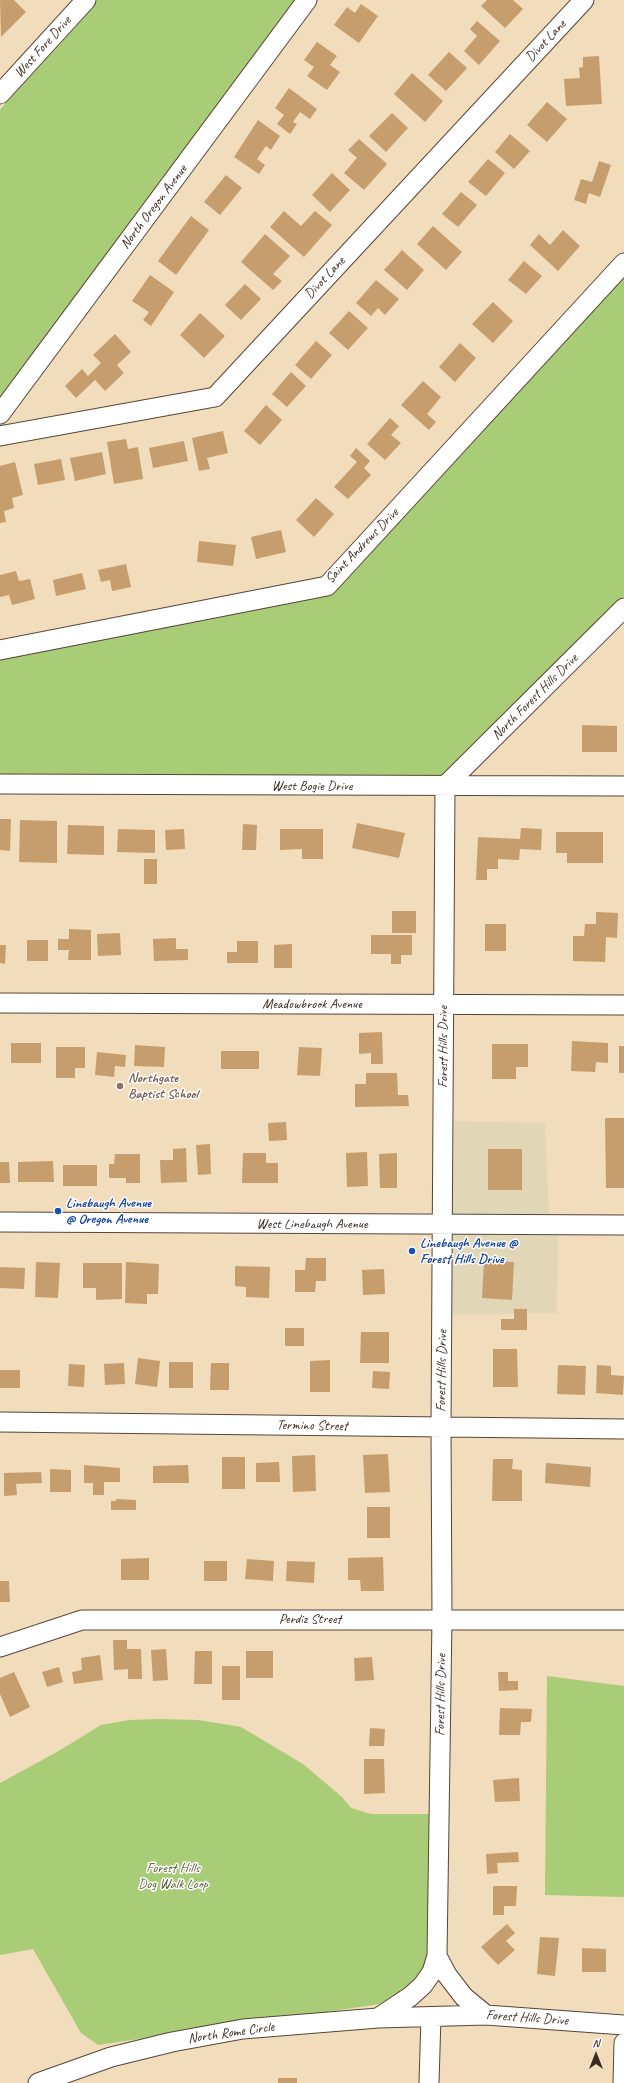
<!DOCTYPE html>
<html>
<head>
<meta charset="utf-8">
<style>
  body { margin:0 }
  #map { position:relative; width:624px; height:2083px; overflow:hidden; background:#f1dcbc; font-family:Caveat,sans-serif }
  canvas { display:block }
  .north { position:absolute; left:576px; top:2035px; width:40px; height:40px; -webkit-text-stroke:3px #fff; paint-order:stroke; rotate:0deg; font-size:11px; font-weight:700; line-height:16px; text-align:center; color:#3b2a1e }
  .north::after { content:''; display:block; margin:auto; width:14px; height:18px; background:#3b2a1e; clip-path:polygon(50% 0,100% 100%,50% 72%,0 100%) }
</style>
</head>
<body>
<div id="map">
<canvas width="624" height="2083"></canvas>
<div class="north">N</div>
</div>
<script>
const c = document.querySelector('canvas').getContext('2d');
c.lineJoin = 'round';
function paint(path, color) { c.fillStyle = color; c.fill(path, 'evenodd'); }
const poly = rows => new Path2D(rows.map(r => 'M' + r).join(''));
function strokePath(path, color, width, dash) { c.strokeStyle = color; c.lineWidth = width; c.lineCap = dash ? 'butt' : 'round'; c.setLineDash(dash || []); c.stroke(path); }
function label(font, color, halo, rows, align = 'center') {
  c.font = font + ' Caveat,sans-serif'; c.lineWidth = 3; c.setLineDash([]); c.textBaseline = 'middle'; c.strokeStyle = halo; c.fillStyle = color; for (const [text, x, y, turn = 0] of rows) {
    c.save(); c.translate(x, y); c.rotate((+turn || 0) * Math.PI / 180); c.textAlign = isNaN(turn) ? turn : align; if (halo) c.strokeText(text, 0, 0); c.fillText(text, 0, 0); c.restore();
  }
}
const built = poly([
  [451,1121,545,1123,549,1216,451,1216],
  [451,1233,558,1234,557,1313,450,1315]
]);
const green = poly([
  [96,0,299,0,0,396,0,110,31,70],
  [624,272,624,596,445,777,0,779,0,656,321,594],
  [547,1676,624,1686,624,1897,545,1895],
  [159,1719,198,1720,241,1727,303,1764,342,1797,351,1808,371,1814,439,1814,437,1956,412,1983,380,2004,98,2045,81,2033,33,1949,0,1955,0,1783,57,1752,101,1725,129,1720]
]);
const building = poly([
  [0,0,14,0,26,12,1,37],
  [487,0,513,0,523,9,505,28,481,6],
  [361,4,378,16,359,43,334,25,347,7,355,13],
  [477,21,500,41,479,65,464,51,477,36,470,29],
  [317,42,337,56,330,65,340,72,327,90,307,76,314,67,304,60],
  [449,52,467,68,446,91,428,75],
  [599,56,602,104,566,106,564,79,580,78,579,68,583,67,583,57],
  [412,73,443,101,425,122,394,94],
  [289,88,317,109,310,119,300,112,293,122,297,124,290,134,277,124,284,115,275,108],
  [547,102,567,119,547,142,527,125],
  [392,113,408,128,386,152,369,136],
  [258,120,280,136,271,150,266,146,257,159,265,165,259,174,234,157],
  [510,134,530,151,514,169,495,152],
  [359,139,387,164,364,190,344,173,357,158,348,150],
  [488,159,505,173,486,196,468,182],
  [599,161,611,165,600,197,589,193,586,204,574,200,581,179,592,182],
  [332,173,350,190,330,212,312,195],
  [226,175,242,188,220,215,204,202],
  [461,192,477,205,458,227,442,214],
  [284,211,301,226,315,211,332,225,304,257,270,227],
  [191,216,209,230,176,275,158,261],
  [433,226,462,252,446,270,417,244],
  [563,230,580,246,558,271,530,245,539,234,550,245],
  [265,234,290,256,273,274,282,281,273,290,241,262],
  [402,250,424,270,407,290,384,270],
  [524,261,542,276,526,294,508,280],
  [150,275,174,292,151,326,143,320,149,312,132,301],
  [376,280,399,299,385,315,378,308,371,316,356,303],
  [245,284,261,299,241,320,225,305],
  [493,302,513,321,493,343,472,324],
  [349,311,368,328,348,350,329,333],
  [200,313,225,336,204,358,180,335],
  [115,334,131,352,117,365,124,373,105,391,95,380,76,398,65,386,82,369,88,376,101,363,93,355],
  [316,341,332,355,311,379,295,365],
  [460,343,476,358,455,382,439,367],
  [291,372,306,386,287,407,272,394],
  [423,381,441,397,427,414,436,422,429,430,401,405],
  [266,405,282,420,260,445,244,431],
  [390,418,399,426,391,435,401,443,385,460,367,444],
  [223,431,228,453,207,458,210,469,199,471,192,438],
  [126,439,128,449,138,447,143,479,114,484,107,442],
  [184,441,188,461,153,468,149,448],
  [356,448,370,461,364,468,371,475,348,499,334,487,357,462,350,456],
  [102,452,106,474,75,481,70,458],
  [61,459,65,480,38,485,34,464],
  [15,462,23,495,12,498,14,508,4,511,6,522,0,523,0,466],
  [316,498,334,514,314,537,296,520],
  [281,530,286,552,256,559,251,537],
  [199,541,236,545,233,566,197,562],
  [126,564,131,587,112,591,110,580,101,582,98,570],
  [16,571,19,581,30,579,35,599,12,605,9,595,0,597,0,575],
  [82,573,86,589,56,596,53,580],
  [582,725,617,726,617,752,582,752],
  [0,819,11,819,10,851,0,850],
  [20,820,57,821,57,863,19,862],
  [357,823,405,833,399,858,352,848],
  [243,824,257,825,256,850,242,850],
  [68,825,104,826,104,855,67,854],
  [521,828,542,829,541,850,520,849,519,860,498,859,498,869,487,869,487,880,476,880,478,837,520,839],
  [118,829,155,830,155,853,117,852],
  [184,829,185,849,166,850,165,830],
  [280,829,323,829,323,859,302,859,302,849,280,850],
  [556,832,603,832,603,863,567,863,567,853,556,853],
  [144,859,157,859,157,884,144,884],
  [392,911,416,911,416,933,392,933],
  [596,912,618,913,617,938,606,937,605,962,573,961,573,936,584,936,585,924,596,924],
  [485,924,506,924,506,951,485,951],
  [69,929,91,930,91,960,68,960,69,950,58,950,58,939,69,939],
  [120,933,121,955,98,956,97,934],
  [371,935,412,935,412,955,401,955,401,964,391,964,391,954,371,954],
  [176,938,176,949,188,949,188,960,154,961,153,939],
  [27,940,48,940,48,961,27,961],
  [237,941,258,941,258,963,227,963,227,952,237,952],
  [292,944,292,968,274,968,274,945],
  [0,945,6,945,5,964,0,963],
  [382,1032,383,1064,371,1064,371,1053,359,1054,359,1033],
  [572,1041,608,1043,608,1063,596,1062,595,1072,571,1071],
  [11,1043,41,1043,41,1063,11,1063],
  [492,1044,528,1044,528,1067,516,1067,516,1079,492,1079],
  [135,1045,165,1047,164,1067,134,1066],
  [619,1046,624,1046,624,1073,619,1073],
  [56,1047,85,1047,85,1068,75,1068,75,1078,56,1078],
  [299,1047,322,1048,320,1076,297,1075],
  [221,1051,259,1051,259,1069,221,1069],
  [97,1052,126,1055,125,1067,115,1066,114,1077,95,1075],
  [366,1073,397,1073,398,1095,408,1095,409,1106,355,1107,355,1084,366,1084],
  [605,1118,624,1118,624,1188,606,1188],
  [286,1122,287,1140,269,1141,268,1123],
  [210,1144,211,1174,198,1175,196,1145],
  [186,1148,187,1182,161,1183,160,1160,173,1160,173,1149],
  [488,1149,522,1149,522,1190,488,1190],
  [367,1152,368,1186,347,1187,346,1153],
  [243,1153,266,1153,266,1163,278,1163,278,1183,242,1183],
  [397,1153,397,1188,380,1188,379,1154],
  [115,1154,140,1154,140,1183,126,1183,126,1178,109,1178,109,1164,114,1164],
  [53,1161,54,1182,18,1182,18,1162],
  [0,1162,9,1162,10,1183,0,1183],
  [63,1165,97,1165,97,1186,63,1186],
  [306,1258,326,1258,326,1281,316,1281,315,1292,295,1292,295,1270,305,1270],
  [484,1261,514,1262,512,1300,482,1298],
  [36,1262,60,1263,58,1298,35,1297],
  [126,1262,159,1264,158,1294,147,1294,147,1304,125,1303],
  [83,1263,122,1263,122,1299,96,1300,96,1288,83,1288],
  [235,1266,270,1267,269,1298,246,1297,246,1287,235,1286],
  [0,1267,25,1268,24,1289,0,1288],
  [384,1269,385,1294,363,1295,362,1270],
  [514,1309,527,1309,527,1330,501,1330,501,1319,514,1319],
  [285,1328,304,1328,304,1346,285,1346],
  [361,1332,389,1332,389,1363,360,1363],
  [493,1349,517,1349,518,1387,493,1387],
  [138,1358,160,1361,157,1387,135,1384],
  [330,1360,330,1392,310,1392,310,1361],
  [169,1362,193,1362,193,1388,169,1388],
  [124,1363,125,1384,105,1385,104,1364],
  [211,1363,229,1363,229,1390,210,1390],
  [69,1364,85,1365,84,1387,68,1386],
  [558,1365,586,1366,585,1395,557,1394],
  [597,1365,611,1366,611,1375,624,1376,623,1395,596,1393],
  [0,1370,20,1370,20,1388,0,1388],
  [373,1371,390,1372,389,1389,372,1388],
  [388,1454,390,1492,365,1493,363,1455],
  [315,1455,316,1491,293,1492,292,1456],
  [222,1457,245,1457,245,1489,222,1489],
  [493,1459,513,1459,512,1469,522,1470,522,1501,492,1501],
  [279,1462,280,1482,256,1482,256,1463],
  [546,1463,591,1467,590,1487,545,1483],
  [84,1465,120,1468,120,1482,104,1482,104,1495,93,1495,93,1483,84,1483],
  [188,1465,189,1483,153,1483,153,1466],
  [50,1469,71,1470,71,1492,50,1492],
  [41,1472,42,1483,16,1484,17,1495,4,1496,4,1473],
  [116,1499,136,1500,136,1510,111,1510,111,1501,116,1501],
  [367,1507,390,1507,390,1538,367,1538],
  [383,1557,384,1591,361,1591,360,1580,348,1580,348,1558],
  [149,1558,149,1580,121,1580,121,1559],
  [247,1559,274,1561,273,1581,245,1579],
  [204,1561,227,1561,227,1581,204,1581],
  [287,1561,315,1562,314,1583,286,1581],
  [0,1581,9,1581,10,1602,0,1602],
  [113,1640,127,1640,127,1649,141,1649,142,1679,128,1679,128,1669,114,1670],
  [166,1649,168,1680,153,1681,151,1650],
  [195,1651,212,1651,212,1684,194,1684],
  [246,1651,273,1651,273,1678,246,1678],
  [100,1655,103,1680,74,1684,72,1672,82,1670,81,1658],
  [372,1657,374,1680,355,1681,354,1658],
  [222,1666,240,1666,240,1700,222,1700],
  [59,1667,63,1682,47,1687,42,1672],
  [14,1672,30,1707,10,1717,0,1694,0,1678],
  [498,1672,508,1672,508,1681,518,1681,518,1690,499,1691],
  [500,1708,532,1709,531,1722,521,1722,520,1735,499,1735],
  [370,1728,385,1729,384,1746,369,1746],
  [364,1759,384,1759,385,1793,364,1794],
  [519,1778,520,1801,495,1802,493,1780],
  [518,1852,519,1862,497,1863,498,1873,487,1874,486,1854],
  [493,1886,517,1886,516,1906,504,1906,504,1915,493,1915],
  [507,1924,515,1933,506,1941,515,1950,498,1965,481,1947],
  [540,1937,559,1938,555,1976,537,1974],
  [582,1948,606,1949,606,1972,582,1972],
  [278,2078,297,2078,297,2083,278,2083]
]);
const minor = poly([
  [0,94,86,0],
  [0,414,307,0],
  [0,436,215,397,584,0],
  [0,650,327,586,624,263],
  [0,784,624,786],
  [0,1003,624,1005],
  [0,1222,624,1225],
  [0,1422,624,1429],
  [0,1647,82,1620,624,1620],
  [437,1956,447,1975,464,1997,486,2015],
  [378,2018,411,1996,423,1985,432,1972,437,1956,442,1619,441,1427,445,786,624,608],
  [38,2083,111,2057,172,2042,243,2029,378,2018,486,2015,624,2025],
  [429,2083,431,2017],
  [623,2083,624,2043]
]);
const markers = [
  [120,1086,4,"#8d6e63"],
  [58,1211,4,"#1a4fb4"],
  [412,1251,4,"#1a4fb4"]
];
const streetNames = [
  ["Divot Lane",546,41,-47],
  ["West Fore Drive",43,47,-48],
  ["North Oregon Avenue",154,207,-53],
  ["Divot Lane",325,278,-47],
  ["Saint Andrews Drive",362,546,-46],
  ["North Forest Hills Drive",535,697,-45],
  ["West Bogie Drive",312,786],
  ["Meadowbrook Avenue",312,1004],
  ["Forest Hills Drive",443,1047,-90],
  ["West Linebaugh Avenue",312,1224],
  ["Forest Hills Drive",442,1371,-89],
  ["Termino Street",312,1426,1],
  ["Perdiz Street",310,1619],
  ["Forest Hills Drive",441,1695,-89],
  ["Forest Hills Drive",527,2018,4],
  ["North Rome Circle",231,2033,-8]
];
const educationNames = [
  ["Northgate",128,1078],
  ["Baptist School",128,1094]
];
const transitNames = [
  ["Linebaugh Avenue",66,1203],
  ["@ Oregon Avenue",66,1219],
  ["Linebaugh Avenue @",420,1243],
  ["Forest Hills Drive",420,1259]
];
const parkNames = [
  ["Forest Hills",173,1868],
  ["Dog Walk Loop",173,1884]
];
paint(built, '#e1d7b7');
paint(green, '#a9cc76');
paint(building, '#c69e6d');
strokePath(minor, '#564536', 21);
strokePath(minor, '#fff', 19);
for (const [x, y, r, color] of markers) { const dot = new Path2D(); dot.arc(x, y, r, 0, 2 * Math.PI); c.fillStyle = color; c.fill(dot); strokePath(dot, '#fff', 1.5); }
label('14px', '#3b2a1e', '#fff', streetNames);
label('bold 14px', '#785e54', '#fff', educationNames, 'left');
label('bold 14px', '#164399', '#fff', transitNames, 'left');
label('14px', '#5c5b38', '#fff', parkNames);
</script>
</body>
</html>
